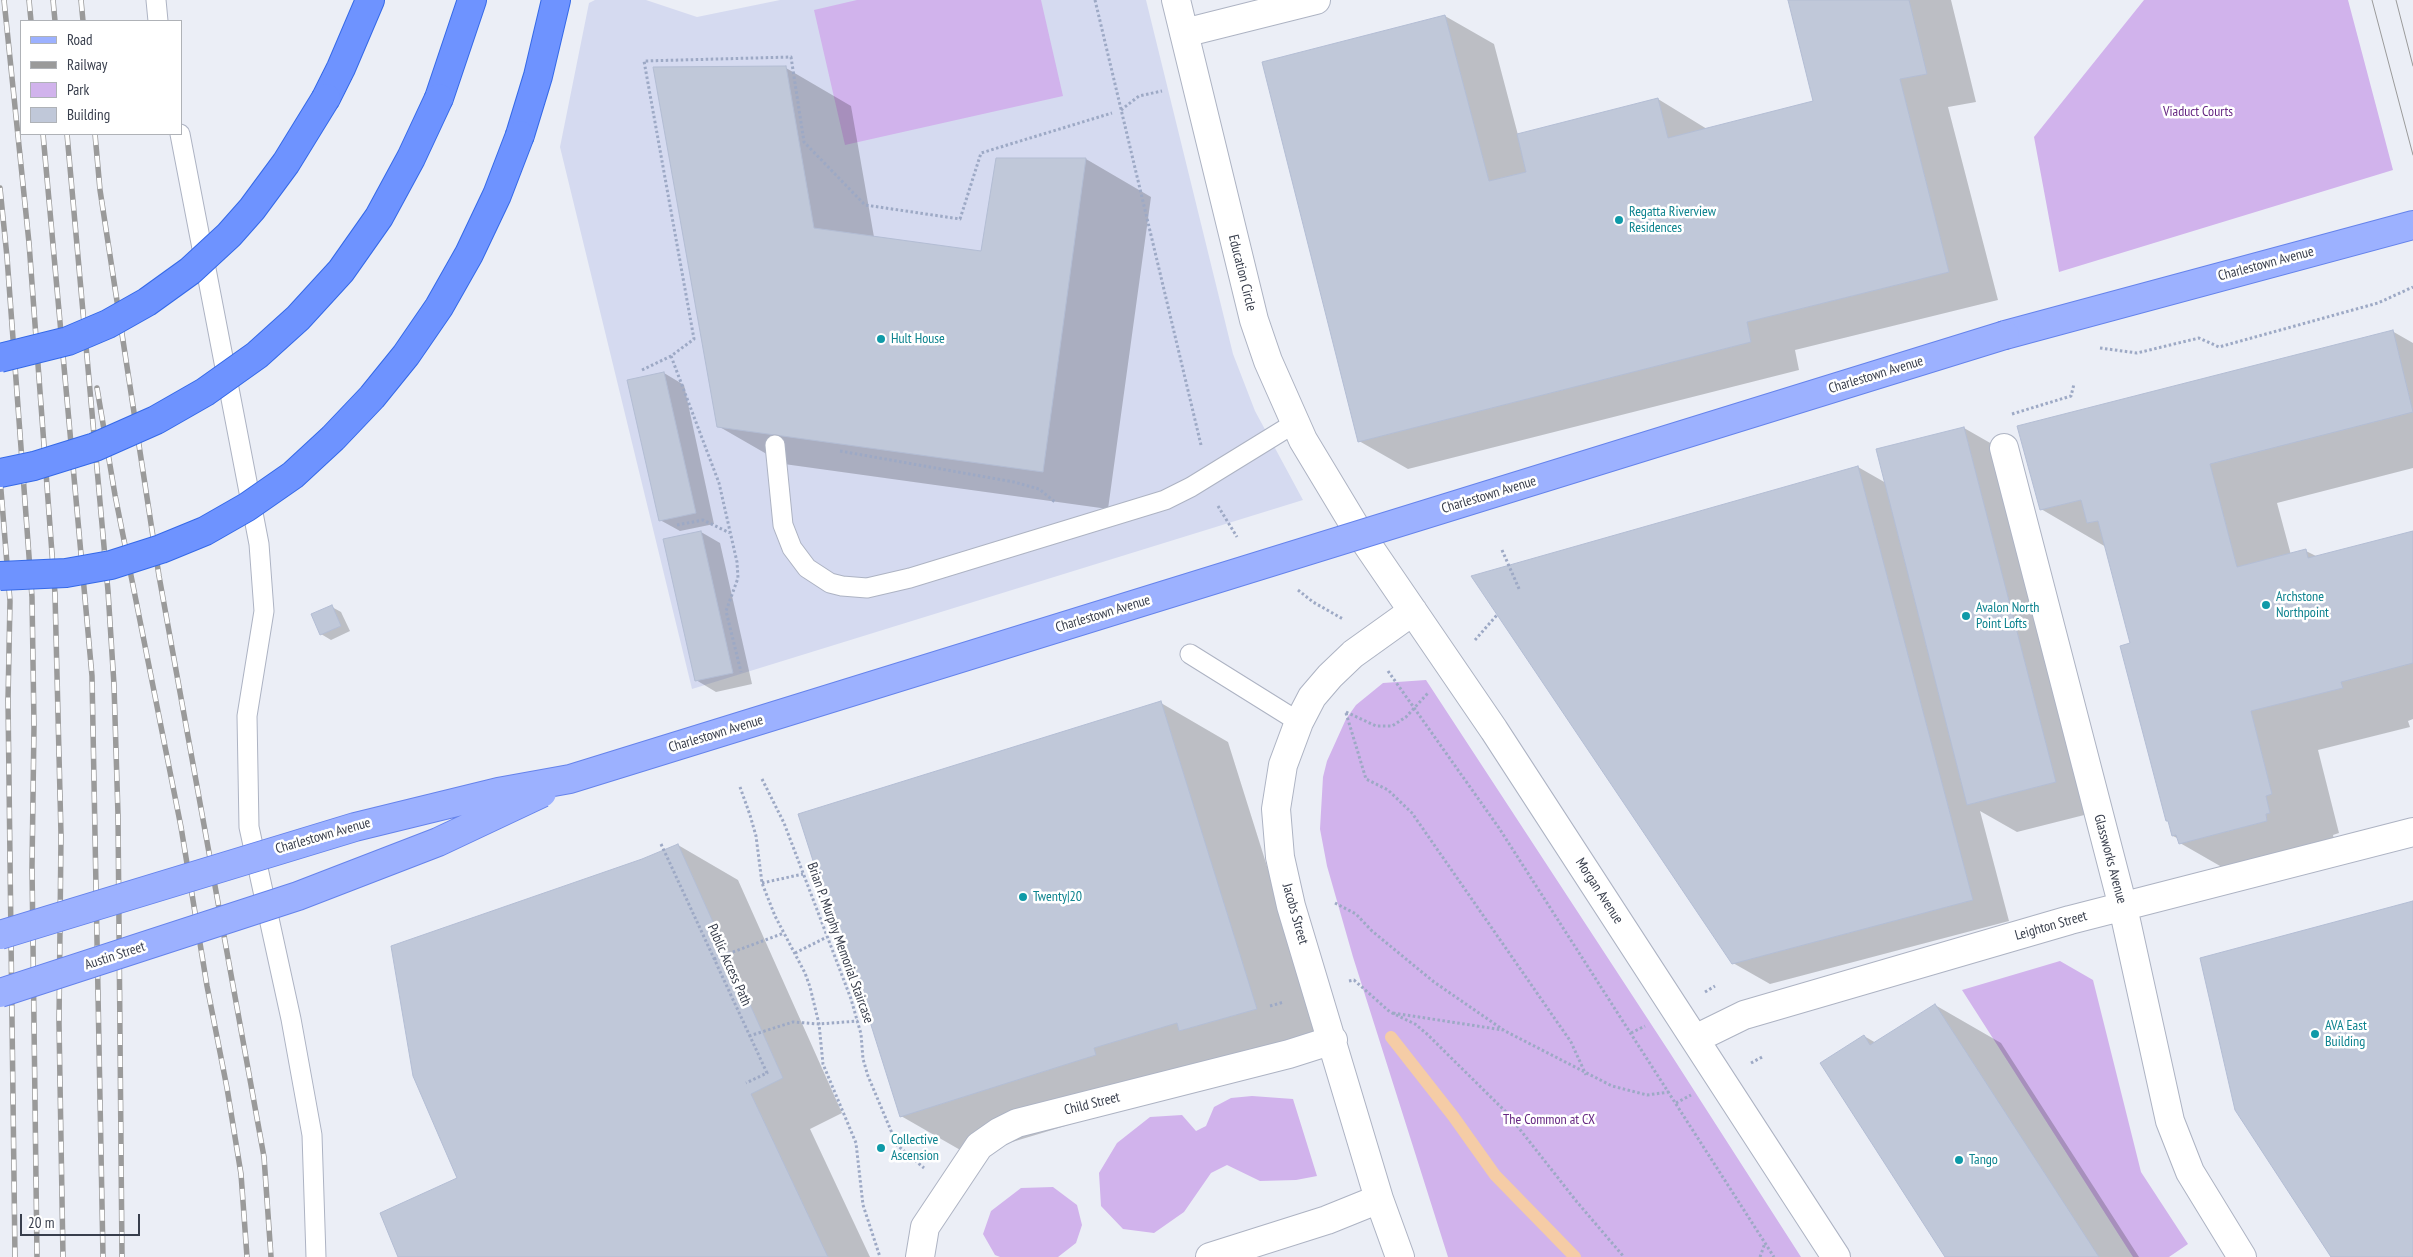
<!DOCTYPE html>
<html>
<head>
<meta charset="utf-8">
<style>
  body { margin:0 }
  #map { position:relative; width:2413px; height:1257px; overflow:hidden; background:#ebeef6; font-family:"PT Sans Narrow",sans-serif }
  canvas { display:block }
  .legend { position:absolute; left:20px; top:20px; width:162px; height:115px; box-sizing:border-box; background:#fff; border:1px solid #afb2b7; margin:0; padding:6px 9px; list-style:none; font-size:15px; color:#383e4c }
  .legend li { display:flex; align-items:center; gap:10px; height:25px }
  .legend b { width:25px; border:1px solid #afb2b7 }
  .scale { position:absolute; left:20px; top:1214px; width:120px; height:22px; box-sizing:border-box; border:2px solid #383e4c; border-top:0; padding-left:6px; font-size:15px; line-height:18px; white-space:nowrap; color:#383e4c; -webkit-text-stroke:4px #fff; paint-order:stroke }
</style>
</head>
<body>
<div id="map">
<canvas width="2413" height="1257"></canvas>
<ul class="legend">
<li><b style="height:6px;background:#9cb1ff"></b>Road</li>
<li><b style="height:6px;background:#9a9a9a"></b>Railway</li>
<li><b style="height:14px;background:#d1b3ec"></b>Park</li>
<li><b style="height:14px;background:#c0c8d9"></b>Building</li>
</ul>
<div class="scale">20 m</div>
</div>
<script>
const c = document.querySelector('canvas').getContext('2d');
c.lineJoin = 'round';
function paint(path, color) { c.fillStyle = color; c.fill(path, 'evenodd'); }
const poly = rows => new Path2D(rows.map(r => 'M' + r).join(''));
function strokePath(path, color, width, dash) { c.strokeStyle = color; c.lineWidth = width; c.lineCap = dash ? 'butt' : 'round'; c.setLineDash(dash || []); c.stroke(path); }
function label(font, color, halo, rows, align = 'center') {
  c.font = font + ' "PT Sans Narrow",sans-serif'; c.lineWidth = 5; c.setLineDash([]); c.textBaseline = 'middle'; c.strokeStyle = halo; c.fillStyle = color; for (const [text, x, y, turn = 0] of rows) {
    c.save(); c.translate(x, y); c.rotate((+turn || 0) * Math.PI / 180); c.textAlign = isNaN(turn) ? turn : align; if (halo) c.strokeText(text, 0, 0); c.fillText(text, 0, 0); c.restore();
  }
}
const education = poly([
  [595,0,646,0,697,17,780,0,1146,0,1233,354,1255,411,1303,500,692,689,560,147,589,3]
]);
const green = poly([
  [857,0,1041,0,1063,96,845,145,814,10],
  [2144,0,2348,0,2393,170,2059,272,2034,137],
  [1426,680,1670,1053,1801,1257,1448,1257,1353,957,1327,866,1320,829,1323,777,1327,761,1346,719,1356,705,1383,683],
  [2060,961,2093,980,2141,1172,2188,1244,2169,1257,2133,1257,1962,990],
  [1252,1096,1293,1099,1317,1176,1296,1180,1260,1181,1227,1165,1211,1173,1184,1212,1154,1233,1123,1229,1101,1206,1099,1173,1117,1143,1150,1117,1182,1115,1196,1131,1206,1126,1214,1107,1231,1098],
  [1053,1187,1077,1205,1082,1225,1076,1243,1058,1257,1000,1257,995,1255,983,1234,991,1211,1021,1188]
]);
const shadow = poly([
  [1789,0,1951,0,1976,102,1948,107,1998,300,1795,350,1799,370,1408,469,1359,441,1445,16,1494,44,1518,135,1658,99,1707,129,1815,101],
  [786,68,851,106,874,237,982,252,997,159,1086,159,1151,197,1108,509,784,464,718,426],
  [2392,331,2413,343,2413,468,2277,503,2291,555,2306,551,2318,557,2413,533,2413,719,2408,721,2410,727,2318,750,2339,833,2333,835,2337,852,2248,882,2180,843,2179,839,2173,836,2131,644,2106,547,2041,509],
  [664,373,684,385,714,524,680,531,660,520],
  [1964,428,2013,456,2104,810,2017,832,1980,811,2009,921,1770,984,1733,963,1473,577,1858,467,1886,483],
  [701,532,720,543,752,684,716,692,696,680],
  [332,607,341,612,350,631,331,640,321,634],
  [1161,703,1228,742,1324,1048,969,1155,901,1116,852,958,844,953],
  [678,845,738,880,842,1113,810,1129,870,1257,399,1257,458,1179,643,860],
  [1935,1005,2001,1043,2139,1257,1946,1257,1864,1036,1876,1043]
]);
const stream = poly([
  [1391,1037,1453,1116,1495,1175,1575,1257]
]);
const building = poly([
  [1788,0,1909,0,1927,74,1900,79,1949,272,1747,322,1751,342,1358,442,1262,62,1445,15,1489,181,1526,172,1517,134,1658,98,1668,138,1813,101,1788,0],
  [786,66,814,228,981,251,996,158,1086,158,1043,472,717,427,653,67,786,66],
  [2393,330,2413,412,2210,464,2237,567,2306,549,2308,558,2413,531,2413,663,2341,682,2343,688,2251,711,2272,794,2266,796,2270,813,2266,814,2267,821,2179,844,2176,835,2172,836,2168,821,2166,821,2120,646,2130,643,2098,521,2087,523,2081,500,2040,510,2017,426,2393,330],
  [664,372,696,513,659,521,627,380,664,372],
  [1964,427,2056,782,1967,805,1876,449,1964,427],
  [1858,466,1973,900,1732,964,1471,576,1858,466],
  [701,531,733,673,695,681,663,539,701,531],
  [332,605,341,626,320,635,311,614,332,605],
  [1161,701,1257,1009,1179,1031,1177,1023,1094,1048,1096,1055,900,1117,848,952,843,954,798,814,1161,701],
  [678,844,783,1078,751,1094,828,1257,398,1257,380,1213,457,1178,413,1076,391,946,642,859,678,844],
  [2413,901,2413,1257,2331,1257,2235,1110,2200,958,2413,901],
  [1935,1004,2099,1257,1945,1257,1820,1063,1864,1035,1870,1045,1935,1004]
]);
const path = poly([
  [1095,0,1201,445],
  [1121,110,1139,96,1162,91],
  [2100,348,2137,353,2199,338,2219,347,2378,303,2413,287],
  [671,356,719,483,737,562,738,578,726,611,741,672],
  [642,370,671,356,694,339,644,61,791,57,804,142,865,205,960,219,981,153,1112,113],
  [2012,414,2071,396,2074,384],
  [840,451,1014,482,1039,489,1055,502],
  [1218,506,1237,537],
  [677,525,703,520,730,533],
  [1502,550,1520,591],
  [1298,590,1313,602,1343,619],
  [1475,640,1497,615],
  [1388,671,1499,828,1774,1257],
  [1346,712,1376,726,1392,726,1406,717,1428,693],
  [1346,713,1366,779,1388,790,1412,813,1571,1042,1586,1075],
  [762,779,784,823,851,999,861,1034,863,1059,868,1076,897,1145,924,1168],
  [740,787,750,815,756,836,762,883,775,916,805,973,810,987,819,1024,823,1064,856,1143,863,1205,880,1257],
  [661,844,767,1073,746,1083],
  [762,883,803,874],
  [1335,903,1356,914,1372,931,1434,982,1505,1031,1612,1086,1647,1095,1669,1092],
  [795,953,827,937],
  [714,959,784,933],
  [1349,981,1354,980,1390,1012,1415,1024,1427,1034,1507,1113,1577,1202,1624,1257],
  [1705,992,1715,986],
  [1270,1006,1284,1002],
  [1393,1013,1503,1030],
  [1631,1033,1645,1026],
  [749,1036,793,1022,819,1024,858,1021],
  [1751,1063,1764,1056],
  [1676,1103,1691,1095],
  [1760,1257,1765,1243]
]);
const service = poly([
  [156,0,158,21],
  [180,134,259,544,264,611,247,716,249,827,291,1019,312,1135,316,1257],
  [775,445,783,525,792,548,807,568,830,583,842,586,867,588,910,578,1165,500,1191,487,1295,423],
  [1190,654,1299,722]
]);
const minor = poly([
  [1176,0,1254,320,1268,361,1303,440,1356,528,1494,730,1836,1257],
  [1184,33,1316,0],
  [2004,448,2123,907,2170,1121,2190,1172,2242,1257],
  [1695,1039,1744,1015,2070,920,2413,832],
  [920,1257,925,1227,979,1146,999,1132,1017,1123,1289,1054,1333,1040],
  [1210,1257,1327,1220,1379,1199],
  [1400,1257,1379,1199,1291,906,1280,857,1276,809,1283,765,1299,722,1312,697,1330,676,1353,654,1413,611]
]);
const primary = poly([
  [2005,335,2413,225]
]);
const motorway = poly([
  [326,98,341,68,370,0],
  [439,98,472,0],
  [520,135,538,76,556,0]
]);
const tram = poly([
  [2372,0,2413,155],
  [2396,0,2413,66]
]);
const rail = poly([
  [4,0,29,243,55,594,61,835,59,1023,63,1257],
  [29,0,31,21],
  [53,0,55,21],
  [81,0,83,21],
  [43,134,92,676,103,1257],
  [67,134,108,591,114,685,118,815,122,1257],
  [95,134,100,190,159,576,264,1157,271,1257],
  [0,188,7,257,32,597,34,726,32,867,37,1257],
  [97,388,115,495,181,827,207,986,227,1088,241,1174,247,1257],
  [0,478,10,601,8,700,15,1257]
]);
const primaryBridge = poly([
  [0,935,355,827,498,792,570,779,2005,335],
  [0,993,298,896,438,842,542,793]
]);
const motorwayBridge = poly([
  [0,358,68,341,108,324,147,302,190,271,229,235,252,209,286,163,326,98],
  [0,473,34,466,95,447,156,420,205,392,257,355,298,318,341,271,379,217,411,158,439,98],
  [0,576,66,573,111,565,161,549,205,531,247,507,293,475,333,438,372,397,406,355,439,307,469,254,497,195,520,135]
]);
const markers = [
  [1619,220,5,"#0f9aa8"],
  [881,339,5,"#0f9aa8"],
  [2266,605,5,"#0f9aa8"],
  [1966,616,5,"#0f9aa8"],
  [1023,897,5,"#0f9aa8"],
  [2315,1034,5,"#0f9aa8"],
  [881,1148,5,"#0f9aa8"],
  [1959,1160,5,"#0f9aa8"]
];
const parkNames = [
  ["Viaduct Courts",2198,112],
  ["The Common at CX",1549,1120]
];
const cultureNames = [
  ["Regatta Riverview",1629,212],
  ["Residences",1629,228],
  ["Hult House",891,339],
  ["Archstone",2276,597],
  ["Northpoint",2276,613],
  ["Avalon North",1976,608],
  ["Point Lofts",1976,624],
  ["Twenty|20",1033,897],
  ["AVA East",2325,1026],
  ["Building",2325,1042],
  ["Collective",891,1140],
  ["Ascension",891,1156],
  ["Tango",1969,1160]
];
const streetNames = [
  ["Charlestown Avenue",2266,264,-15],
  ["Education Circle",1242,273,76],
  ["Charlestown Avenue",1876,375,-17],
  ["Charlestown Avenue",1489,495,-17],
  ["Charlestown Avenue",1103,614,-17],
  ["Charlestown Avenue",716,734,-17],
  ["Charlestown Avenue",323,836,-16],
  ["Glassworks Avenue",2110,859,75],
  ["Morgan Avenue",1599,891,57],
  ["Jacobs Street",1295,914,74],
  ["Leighton Street",2051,926,-16],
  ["Brian P. Murphy Memorial Staircase",840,943,70],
  ["Austin Street",115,956,-18],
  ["Public Access Path",729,965,66],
  ["Child Street",1092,1104,-14]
];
paint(education, '#d5daf0');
paint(green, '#d1b3ec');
paint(shadow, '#0003');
strokePath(stream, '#f5cca6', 12);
paint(building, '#c0c8d9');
strokePath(building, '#b3bdd4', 1);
strokePath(service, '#adb3c3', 21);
strokePath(minor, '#adb3c3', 30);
strokePath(primary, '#6583eb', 30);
strokePath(motorway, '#3569e7', 30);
strokePath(path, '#9da9c5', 3, [2.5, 2.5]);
strokePath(service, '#fff', 19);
strokePath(minor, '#fff', 28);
strokePath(primary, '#9cb1ff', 28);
strokePath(motorway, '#6e93ff', 28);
strokePath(tram, '#9a9a9a', 1);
strokePath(rail, '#9a9a9a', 5.5);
strokePath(rail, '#fff', 4, [11]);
strokePath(primaryBridge, '#6583eb', 30, []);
strokePath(motorwayBridge, '#3569e7', 30, []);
strokePath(primaryBridge, '#9cb1ff', 28);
strokePath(motorwayBridge, '#6e93ff', 28);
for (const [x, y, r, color] of markers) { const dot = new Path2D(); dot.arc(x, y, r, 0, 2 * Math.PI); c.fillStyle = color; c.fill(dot); strokePath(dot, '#fff', 2); }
label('14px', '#662782', '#fff', parkNames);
label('14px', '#0d838f', '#fff', cultureNames, 'left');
label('14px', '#383e4c', '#fff', streetNames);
</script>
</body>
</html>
